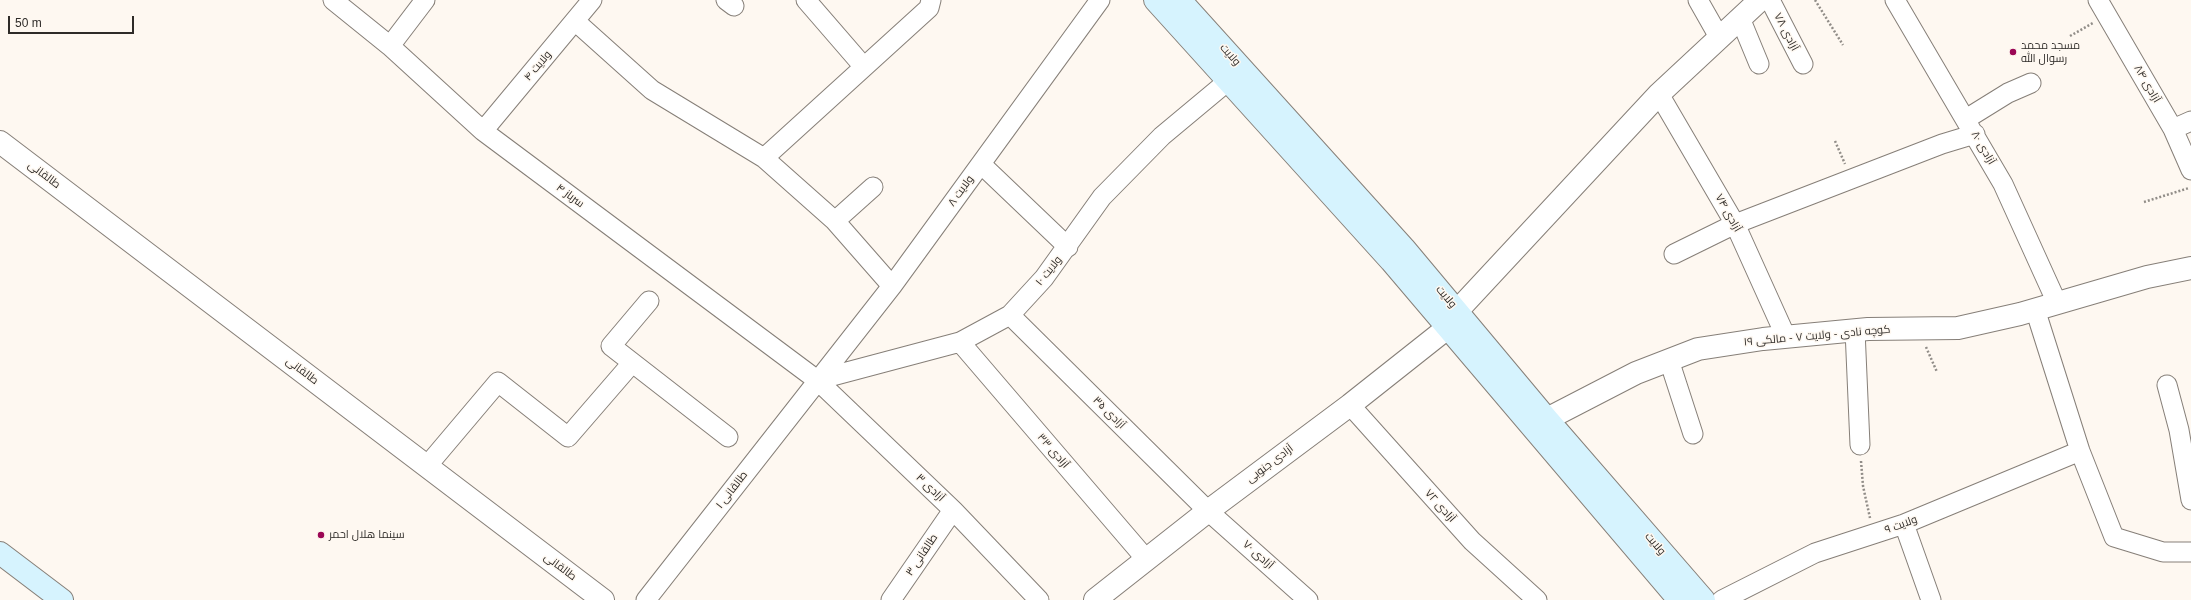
<!DOCTYPE html>
<html>
<head>
<meta charset="utf-8">
<style>
  body { margin:0 }
  #map { position:relative; width:2191px; height:600px; overflow:hidden; background:#fef8f1; font-family:Helvetica,sans-serif }
  canvas { display:block }
  .scale { position:absolute; left:8px; top:16px; width:126px; height:18px; box-sizing:border-box; border:2px solid #2e2b28; border-top:0; padding-left:5px; font-size:12px; line-height:14px; white-space:nowrap; color:#2e2b28; -webkit-text-stroke:3px #fef8f1; paint-order:stroke }
</style>
</head>
<body>
<div id="map">
<canvas width="2191" height="600"></canvas>
<div class="scale">50 m</div>
</div>
<script>
const c = document.querySelector('canvas').getContext('2d');
c.lineJoin = 'round';
const poly = rows => new Path2D(rows.map(r => 'M' + r).join(''));
function strokePath(path, color, width, dash) { c.strokeStyle = color; c.lineWidth = width; c.lineCap = dash ? 'butt' : 'round'; c.setLineDash(dash || []); c.stroke(path); }
function label(font, color, halo, rows, align = 'center') {
  c.font = font + ' Helvetica,Cairo,sans-serif'; c.lineWidth = 3; c.setLineDash([]); c.textBaseline = 'middle'; c.strokeStyle = halo; c.fillStyle = color; for (const [text, x, y, turn = 0] of rows) {
    c.save(); c.translate(x, y); c.rotate((+turn || 0) * Math.PI / 180); c.textAlign = isNaN(turn) ? turn : align; if (halo) c.strokeText(text, 0, 0); c.fillText(text, 0, 0); c.restore();
  }
}
const path = poly([
  [1815,0,1843,45],
  [2070,36,2093,23],
  [1835,141,1845,164],
  [2144,202,2189,188],
  [1926,347,1937,372],
  [1861,461,1863,486,1870,518]
]);
const minor = poly([
  [333,0,390,46,483,131,817,380,953,510,1039,600],
  [726,0,734,6],
  [806,0,864,67],
  [1698,0,1719,37],
  [1770,0,1803,64],
  [1895,0,2003,184,2057,303],
  [2098,0,2173,129,2191,170],
  [1740,18,1759,64],
  [575,21,652,90,764,158,835,221,892,286],
  [390,46,425,0],
  [1659,94,1735,224,1786,337],
  [1966,119,2008,93,2031,83],
  [2173,129,2191,121],
  [483,131,592,0],
  [764,158,929,8,931,0],
  [981,164,1068,247],
  [835,221,873,187],
  [1674,254,1735,224,1942,144,1975,134],
  [649,301,611,346,728,437],
  [2035,309,2080,451,2114,537,2163,552,2191,552],
  [1010,315,1208,511,1308,600],
  [1855,330,1860,445],
  [960,342,1146,559],
  [1669,360,1693,434],
  [817,380,960,342,1010,315,1044,278,1102,197,1162,136,1228,81],
  [2167,385,2179,430,2191,500],
  [1350,405,1472,541,1537,600],
  [427,466,498,382,568,437,632,363],
  [1904,524,1931,600],
  [646,600,892,286,1100,0],
  [891,600,953,510],
  [1722,600,1815,553,1904,524,2080,451]
]);
const tertiary = poly([
  [0,142,603,600],
  [1547,419,1636,373,1698,349,1763,339,1868,329,1958,328,2020,314,2147,277,2191,268],
  [1095,600,1208,511,1350,405,1446,329,1458,310,1659,94,1760,0]
]);
const secondary = poly([
  [1155,0,1391,261,1679,600],
  [1180,0,1404,248,1547,419,1704,600],
  [0,553,62,600]
]);
const markers = [
  [2013,52,4,"#9b0755"],
  [321,535,4,"#9b0755"]
];
const streetNames = [
  ["آزادی ۷۸",1786,32,63],
  ["ولایت",1230,55,48],
  ["ولایت ۴",538,66,-50],
  ["آزادی ۸۴",2147,84,60],
  ["آزادی ۸۰",1983,148,60],
  ["طالقانی",44,175,37],
  ["ولایت ۸",961,191,-54],
  ["سرباز ۴",570,196,37],
  ["آزادی ۷۴",1728,213,61],
  ["ولایت ۱۰",1049,271,-51],
  ["ولایت",1446,297,49],
  ["کوچه نادی - ولایت ۷ - مالکی ۱۹",1817,336,-5],
  ["طالقانی",302,371,37],
  ["آزادی ۳۵",1109,413,45],
  ["آزادی ۳۳",1053,451,49],
  ["آزادی جنوبی",1270,464,-37],
  ["آزادی ۳",930,488,44],
  ["طالقانی ۱",732,490,-52],
  ["آزادی ۷۲",1440,506,48],
  ["ولایت ۹",1901,525,-20],
  ["ولایت",1655,544,49],
  ["طالقانی ۳",922,555,-56],
  ["آزادی ۷۰",1258,555,42],
  ["طالقانی",560,567,37]
];
const poiNames = [
  ["مسجد محمد",2021,46],
  ["رسوال الله",2021,59],
  ["سینما هلال احمر",329,535]
];
strokePath(minor, '#867f78', 21);
strokePath(tertiary, '#867f78', 24);
strokePath(secondary, '#867f78', 24);
strokePath(path, '#918d88', 2.5, [2, 2]);
strokePath(minor, '#fff', 19);
strokePath(tertiary, '#fff', 22);
strokePath(secondary, '#d6f3fe', 22);
for (const [x, y, r, color] of markers) { const dot = new Path2D(); dot.arc(x, y, r, 0, 2 * Math.PI); c.fillStyle = color; c.fill(dot); strokePath(dot, '#fef8f1', 1.5); }
label('11px', '#2e2b28', '#fef8f1', streetNames);
label('11px', '#2e2b28', '#fef8f1', poiNames, 'left');
</script>
</body>
</html>
